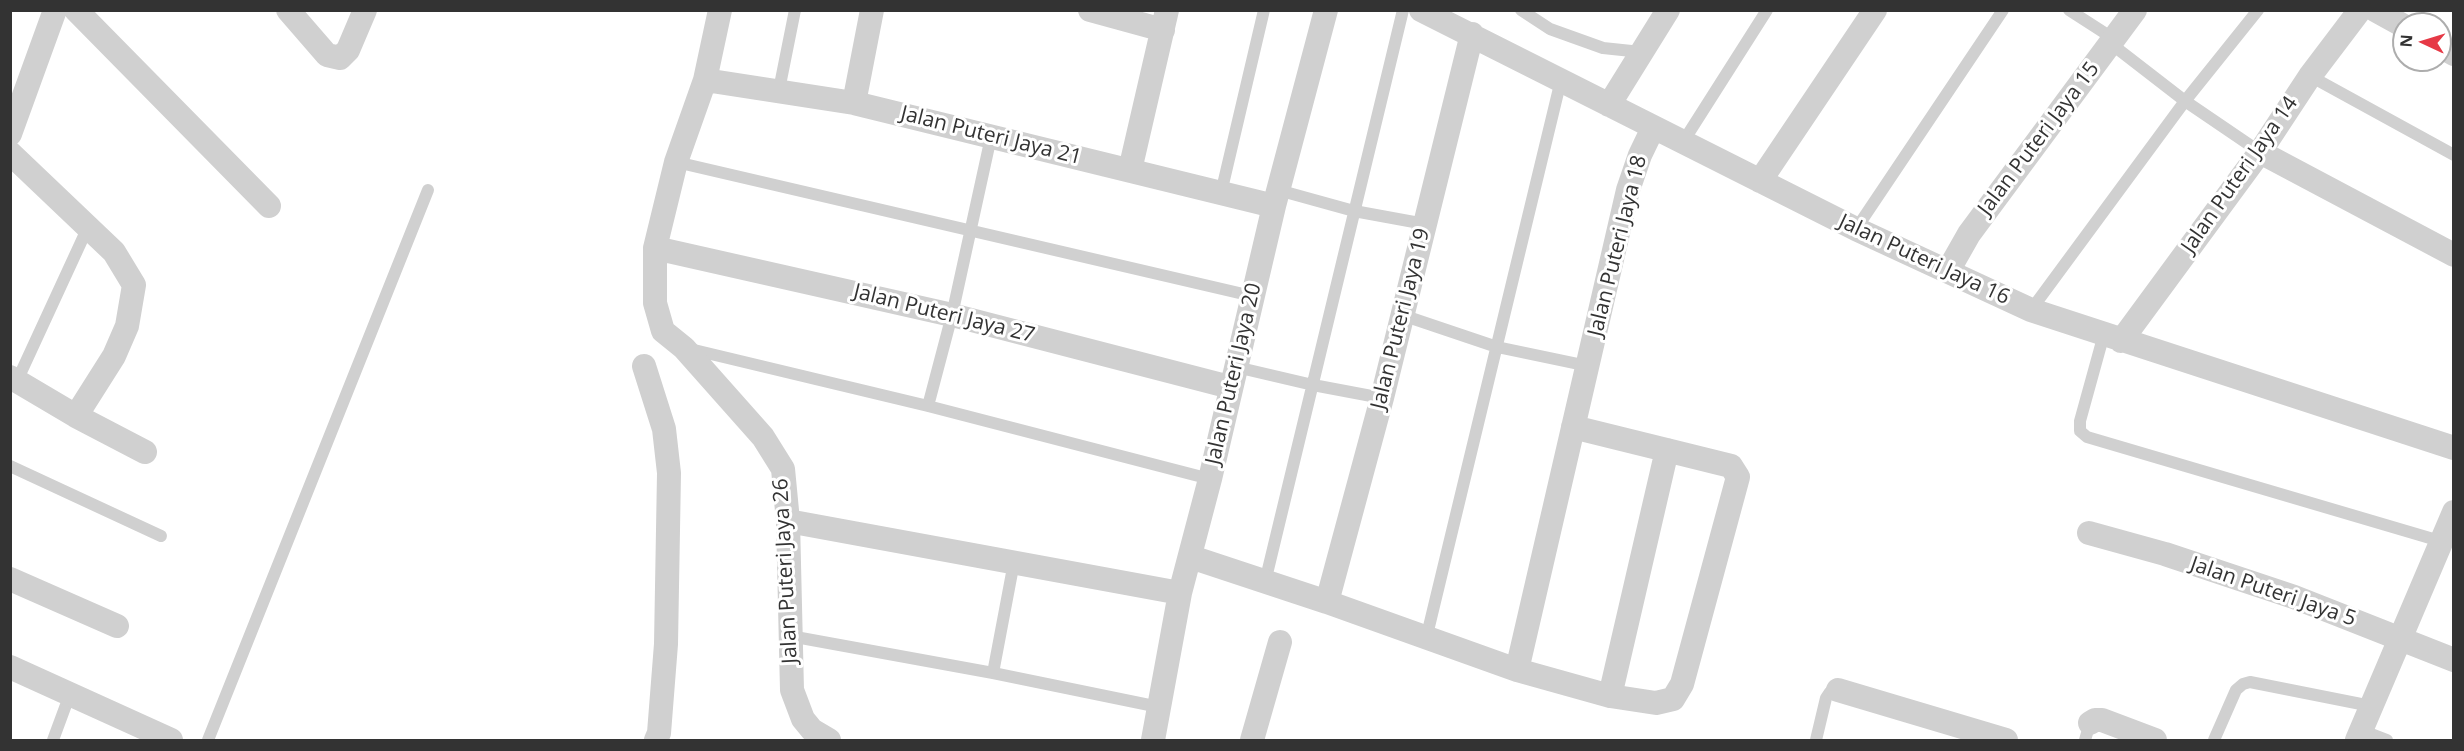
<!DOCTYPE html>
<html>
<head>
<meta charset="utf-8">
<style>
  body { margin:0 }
  #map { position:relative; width:2464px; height:751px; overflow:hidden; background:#fff; font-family:"Open Sans",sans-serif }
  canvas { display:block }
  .frame { position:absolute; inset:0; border:12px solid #333; pointer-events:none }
  .north { position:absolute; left:2392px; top:12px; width:60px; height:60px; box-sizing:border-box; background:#fff; border:2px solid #adadad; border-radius:50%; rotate:274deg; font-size:16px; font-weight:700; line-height:24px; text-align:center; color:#333 }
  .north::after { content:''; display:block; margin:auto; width:21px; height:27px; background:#e63946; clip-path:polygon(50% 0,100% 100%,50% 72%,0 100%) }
</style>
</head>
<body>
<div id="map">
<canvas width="2464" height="751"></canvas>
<div class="frame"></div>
<div class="north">N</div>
</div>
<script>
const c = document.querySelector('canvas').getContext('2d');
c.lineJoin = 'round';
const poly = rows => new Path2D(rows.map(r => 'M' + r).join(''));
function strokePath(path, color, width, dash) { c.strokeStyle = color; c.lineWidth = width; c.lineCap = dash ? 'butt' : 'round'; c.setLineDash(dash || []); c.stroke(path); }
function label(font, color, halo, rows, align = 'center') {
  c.font = font + ' "Open Sans",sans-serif'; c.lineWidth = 6; c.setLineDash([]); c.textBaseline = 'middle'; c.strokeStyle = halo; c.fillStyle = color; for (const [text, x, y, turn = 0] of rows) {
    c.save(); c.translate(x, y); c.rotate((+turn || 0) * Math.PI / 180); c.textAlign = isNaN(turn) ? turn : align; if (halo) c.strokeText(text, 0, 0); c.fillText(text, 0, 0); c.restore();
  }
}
const service = poly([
  [1521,10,1550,29,1603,48,1641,52],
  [2069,10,2114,39],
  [2110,43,2185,101,2260,152],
  [2310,76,2454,155],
  [779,90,795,10],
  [1683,142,1767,10],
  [676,162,1252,296],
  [1278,190,1354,211,1425,224],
  [1221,193,1264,10],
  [1856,229,2003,10],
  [2031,310,2185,101,2258,10],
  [1402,315,1497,347,1588,366],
  [2104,334,2080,421,2080,431,2087,437,2440,541],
  [690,349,928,406,1210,479],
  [1236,367,1313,385,1382,398],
  [17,381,88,227],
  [928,406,952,315,991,137],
  [10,466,161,536],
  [1265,582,1403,10],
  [790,636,993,673,1159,707],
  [1426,639,1561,80],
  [993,673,1014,562],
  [2361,730,2387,740],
  [53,740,70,694],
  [208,740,428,190],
  [1816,740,1826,698,1830,692,1838,690],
  [2085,740,2090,723],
  [2214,740,2236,690,2243,684,2250,682,2371,706]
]);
const minor = poly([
  [76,10,269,206],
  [288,10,327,55,340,58,348,50,365,10],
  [720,10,705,80,676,162,655,248,655,303,663,331,684,348,763,437,783,469,788,521,792,690,803,719,812,730,829,740],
  [1090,10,1163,30],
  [1421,10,1856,229,2031,310,2454,448],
  [2375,10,2404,26],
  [2440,46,2454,54],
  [705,80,854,103,1274,206],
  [854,103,872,10],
  [1609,105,1668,10],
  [10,134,55,10],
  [2260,152,2454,255],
  [10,153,114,252,134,285,127,326,114,356,76,416],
  [1130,170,1167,10],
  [1760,181,1875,10],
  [655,248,952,315,1230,387],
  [1948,271,1969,234,2135,10],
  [2121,341,2260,152,2310,76,2360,10],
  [644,366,664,429,669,473,666,644,659,733,656,740],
  [10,377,76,416,145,452],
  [788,521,1180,593],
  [2089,533,2165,554,2294,597,2454,660],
  [1191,557,1327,602,1517,670,1610,696,1656,703,1673,699,1682,684,1738,477,1731,466,1573,427],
  [10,579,117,626],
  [1327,602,1382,398,1472,34],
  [10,667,171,740],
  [1517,670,1628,190,1640,155,1653,128],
  [1838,690,2006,740],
  [1610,696,1667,450],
  [2090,723,2095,720,2102,720,2155,740],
  [1153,740,1180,593,1210,479,1274,206,1326,10],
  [1252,740,1280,642],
  [2357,740,2454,512]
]);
const streetNames = [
  ["Jalan Puteri Jaya 21",991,136,14],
  ["Jalan Puteri Jaya 15",2039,139,-53],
  ["Jalan Puteri Jaya 14",2240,175,-55],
  ["Jalan Puteri Jaya 18",1618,246,-76],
  ["Jalan Puteri Jaya 16",1924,260,25],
  ["Jalan Puteri Jaya 27",944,314,14],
  ["Jalan Puteri Jaya 19",1401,319,-76],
  ["Jalan Puteri Jaya 20",1234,374,-77],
  ["Jalan Puteri Jaya 26",786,571,-93],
  ["Jalan Puteri Jaya 5",2273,592,19]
];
strokePath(service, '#d0d0d0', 12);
strokePath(minor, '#d0d0d0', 24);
label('21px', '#333', '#fff', streetNames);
</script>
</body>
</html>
